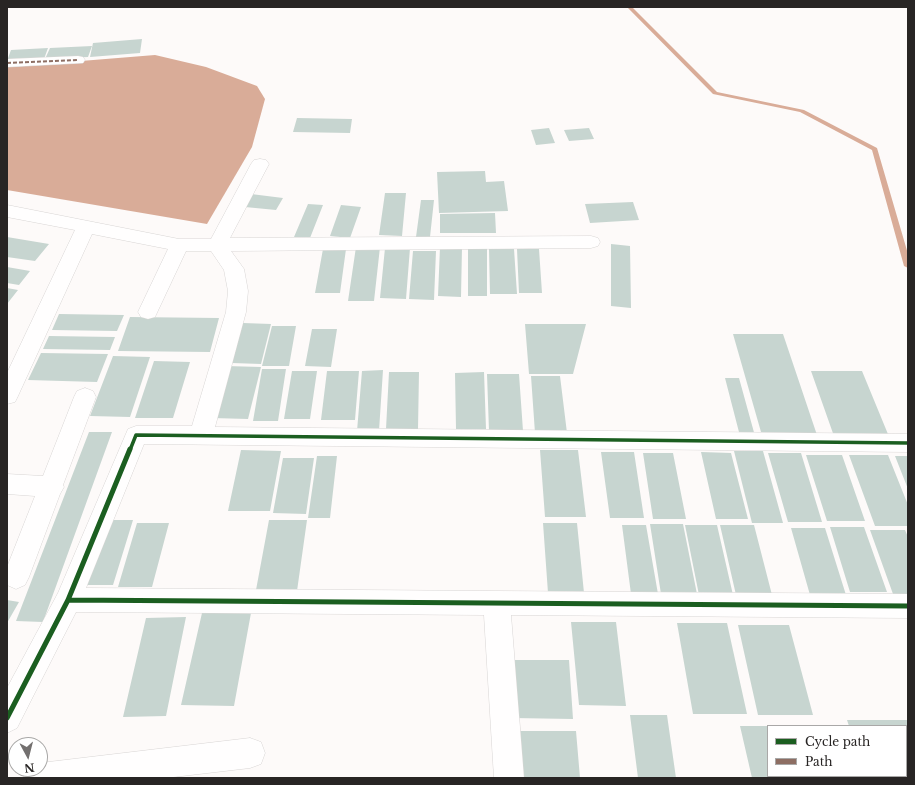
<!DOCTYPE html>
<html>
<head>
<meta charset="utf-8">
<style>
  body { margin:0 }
  #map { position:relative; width:915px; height:785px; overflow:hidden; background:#fdfaf9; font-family:"Libre Baskerville",serif }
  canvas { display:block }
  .frame { position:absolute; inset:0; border:8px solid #282524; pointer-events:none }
  .legend { position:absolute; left:767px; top:725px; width:140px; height:52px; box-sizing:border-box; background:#fff; border:1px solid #a9a8a7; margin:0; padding:5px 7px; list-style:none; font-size:12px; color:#282524 }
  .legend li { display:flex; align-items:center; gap:8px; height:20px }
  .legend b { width:20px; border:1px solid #a9a8a7 }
  .north { position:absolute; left:8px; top:737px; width:40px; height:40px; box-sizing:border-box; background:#fff; border:1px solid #a9a8a7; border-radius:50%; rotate:173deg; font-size:11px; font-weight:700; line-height:16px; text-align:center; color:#282524 }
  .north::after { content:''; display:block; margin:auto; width:14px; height:18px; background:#73706f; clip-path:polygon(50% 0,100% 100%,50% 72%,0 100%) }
</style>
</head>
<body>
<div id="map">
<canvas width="915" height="785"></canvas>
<div class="frame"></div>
<ul class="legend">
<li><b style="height:5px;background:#1b5e20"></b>Cycle path</li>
<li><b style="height:5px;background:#8d6e63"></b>Path</li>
</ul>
<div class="north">N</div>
</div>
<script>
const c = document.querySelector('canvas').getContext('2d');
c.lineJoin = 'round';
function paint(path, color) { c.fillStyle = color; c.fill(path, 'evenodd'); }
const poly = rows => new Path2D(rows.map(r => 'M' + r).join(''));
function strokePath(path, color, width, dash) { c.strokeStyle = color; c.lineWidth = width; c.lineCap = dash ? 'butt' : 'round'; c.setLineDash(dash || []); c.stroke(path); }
const water = poly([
  [155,55,206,67,257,86,265,99,252,147,207,224,7,190,7,67]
]);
const stream = poly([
  [627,7,632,7,717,92,804,110,877,148,908,254,908,268,904,266,872,150,800,112,713,94,627,7]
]);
const building = poly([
  [142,39,140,53,90,57,93,43],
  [92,46,88,57,45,59,50,48],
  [48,48,44,59,7,61,11,50],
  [297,118,352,119,350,133,293,132],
  [549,128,555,143,536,145,531,130],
  [589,128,594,139,569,141,564,130],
  [485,171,486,182,504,181,508,211,439,213,437,172],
  [385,193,406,193,402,236,379,235],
  [251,194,283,198,276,210,245,207],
  [421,200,434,200,430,237,416,237],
  [633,202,639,220,590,223,585,204],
  [308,204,323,205,310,238,294,237],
  [341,205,361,207,350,238,330,236],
  [495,213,496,233,440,233,440,214],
  [7,237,49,244,35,261,7,257],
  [611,244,630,246,631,308,611,306],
  [356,247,380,247,374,301,348,301],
  [440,247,462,247,461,297,438,296],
  [468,247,487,247,487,296,468,296],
  [385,248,410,248,406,299,380,298],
  [323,249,346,249,340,293,315,293],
  [489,249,514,249,517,294,490,294],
  [517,249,539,249,542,293,519,293],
  [413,251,436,251,434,300,409,299],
  [7,267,30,271,19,285,7,283],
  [7,288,18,290,7,304],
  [59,314,124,315,117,331,52,330],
  [130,317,219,318,210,352,118,351],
  [243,323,271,324,261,364,232,363],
  [525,324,586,324,573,374,529,374],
  [272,326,296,326,289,366,262,366],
  [312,329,337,329,331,367,305,366],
  [733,334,783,334,818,438,763,439],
  [49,336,115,337,110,350,43,349],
  [41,353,108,354,97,382,28,380],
  [113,356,150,357,130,417,90,416],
  [154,361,190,362,173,418,135,418],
  [226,366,261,367,248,419,212,418],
  [262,369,286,369,278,421,253,421],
  [383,370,379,431,357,431,362,371],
  [292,371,317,371,310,419,284,419],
  [327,371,359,371,355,420,321,420],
  [811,371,862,371,890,439,835,439],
  [389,372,419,372,418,429,386,429],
  [484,372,486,429,456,429,455,373],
  [487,374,519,374,523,431,489,431],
  [531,376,560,376,567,433,535,433],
  [725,378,739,378,755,436,740,436],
  [89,432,112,432,43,622,16,621],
  [241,450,281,451,270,511,228,511],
  [540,450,578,450,586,517,545,517],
  [734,451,763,451,783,523,752,523],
  [601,452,634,452,644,518,610,518],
  [701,452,731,453,748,519,716,519],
  [643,453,673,453,686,519,653,519],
  [768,453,801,453,822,522,788,522],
  [806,455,842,455,865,521,827,521],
  [849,455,888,455,908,505,908,526,875,526],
  [317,456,337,456,330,518,308,518],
  [895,456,908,456,908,489],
  [283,458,314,458,306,514,273,513],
  [107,520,133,520,113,585,85,585],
  [269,520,307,520,297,591,256,590],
  [137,523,169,523,152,587,118,587],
  [543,523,577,523,584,593,548,593],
  [650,524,683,524,697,594,661,594],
  [622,525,646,525,658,594,631,594],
  [685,525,717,525,733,595,699,595],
  [720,525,754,525,772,595,736,595],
  [830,527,864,527,887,592,850,592],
  [791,528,825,528,846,595,810,595],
  [870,530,905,530,908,537,908,594,893,594],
  [7,600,19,602,7,623],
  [202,613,251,613,234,706,181,705],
  [186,617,166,716,123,717,146,618],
  [571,622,616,622,626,706,579,705],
  [677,623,727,623,747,714,693,714],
  [738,625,789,625,813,715,758,715],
  [511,660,569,660,573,719,513,718],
  [630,715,667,715,676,778,638,778],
  [847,720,908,720,908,778,864,778,864,776,906,776,906,726,849,726],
  [740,726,768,726,768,776,812,776,813,778,752,778],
  [515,731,576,731,580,778,517,778]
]);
const street = poly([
  [78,56,83,57,85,60,83,63,7,67,7,59,78,56],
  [260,159,266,160,269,164,230,238,591,236,598,238,600,242,598,246,591,248,231,251,244,269,248,291,246,312,215,427,908,434,908,452,144,444,86,588,908,594,908,618,511,615,524,778,494,778,484,615,76,612,17,728,7,733,7,688,58,593,128,429,136,426,192,426,226,312,228,291,224,270,211,251,186,251,155,317,148,319,141,317,138,312,168,249,92,234,18,396,15,402,7,404,7,373,75,230,7,217,7,205,179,239,211,239,251,164,254,160,260,159],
  [85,388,93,391,96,397,63,485,64,487,60,494,29,577,25,585,16,589,7,585,7,567,35,496,7,494,7,474,43,476,74,397,77,391,85,388],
  [250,738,261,742,265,753,261,764,250,768,165,778,23,778,27,769,40,769,40,763,250,738]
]);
const quiet = poly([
  [7,63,78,60]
]);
const cyclewayFar1 = poly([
  [130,450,136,435,908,443]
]);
const cycleway = poly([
  [68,600,130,449],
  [7,718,68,600,908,606]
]);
paint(water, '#d9ac98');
paint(stream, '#d9ac98');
paint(building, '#c7d5d0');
strokePath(street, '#d8d5d4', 1);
paint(street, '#fffefe');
strokePath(quiet, '#8d6e63', 2, [4, 2]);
strokePath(cyclewayFar1, '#1b5e20', 3.5);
strokePath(cycleway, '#1b5e20', 5);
</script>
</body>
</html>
